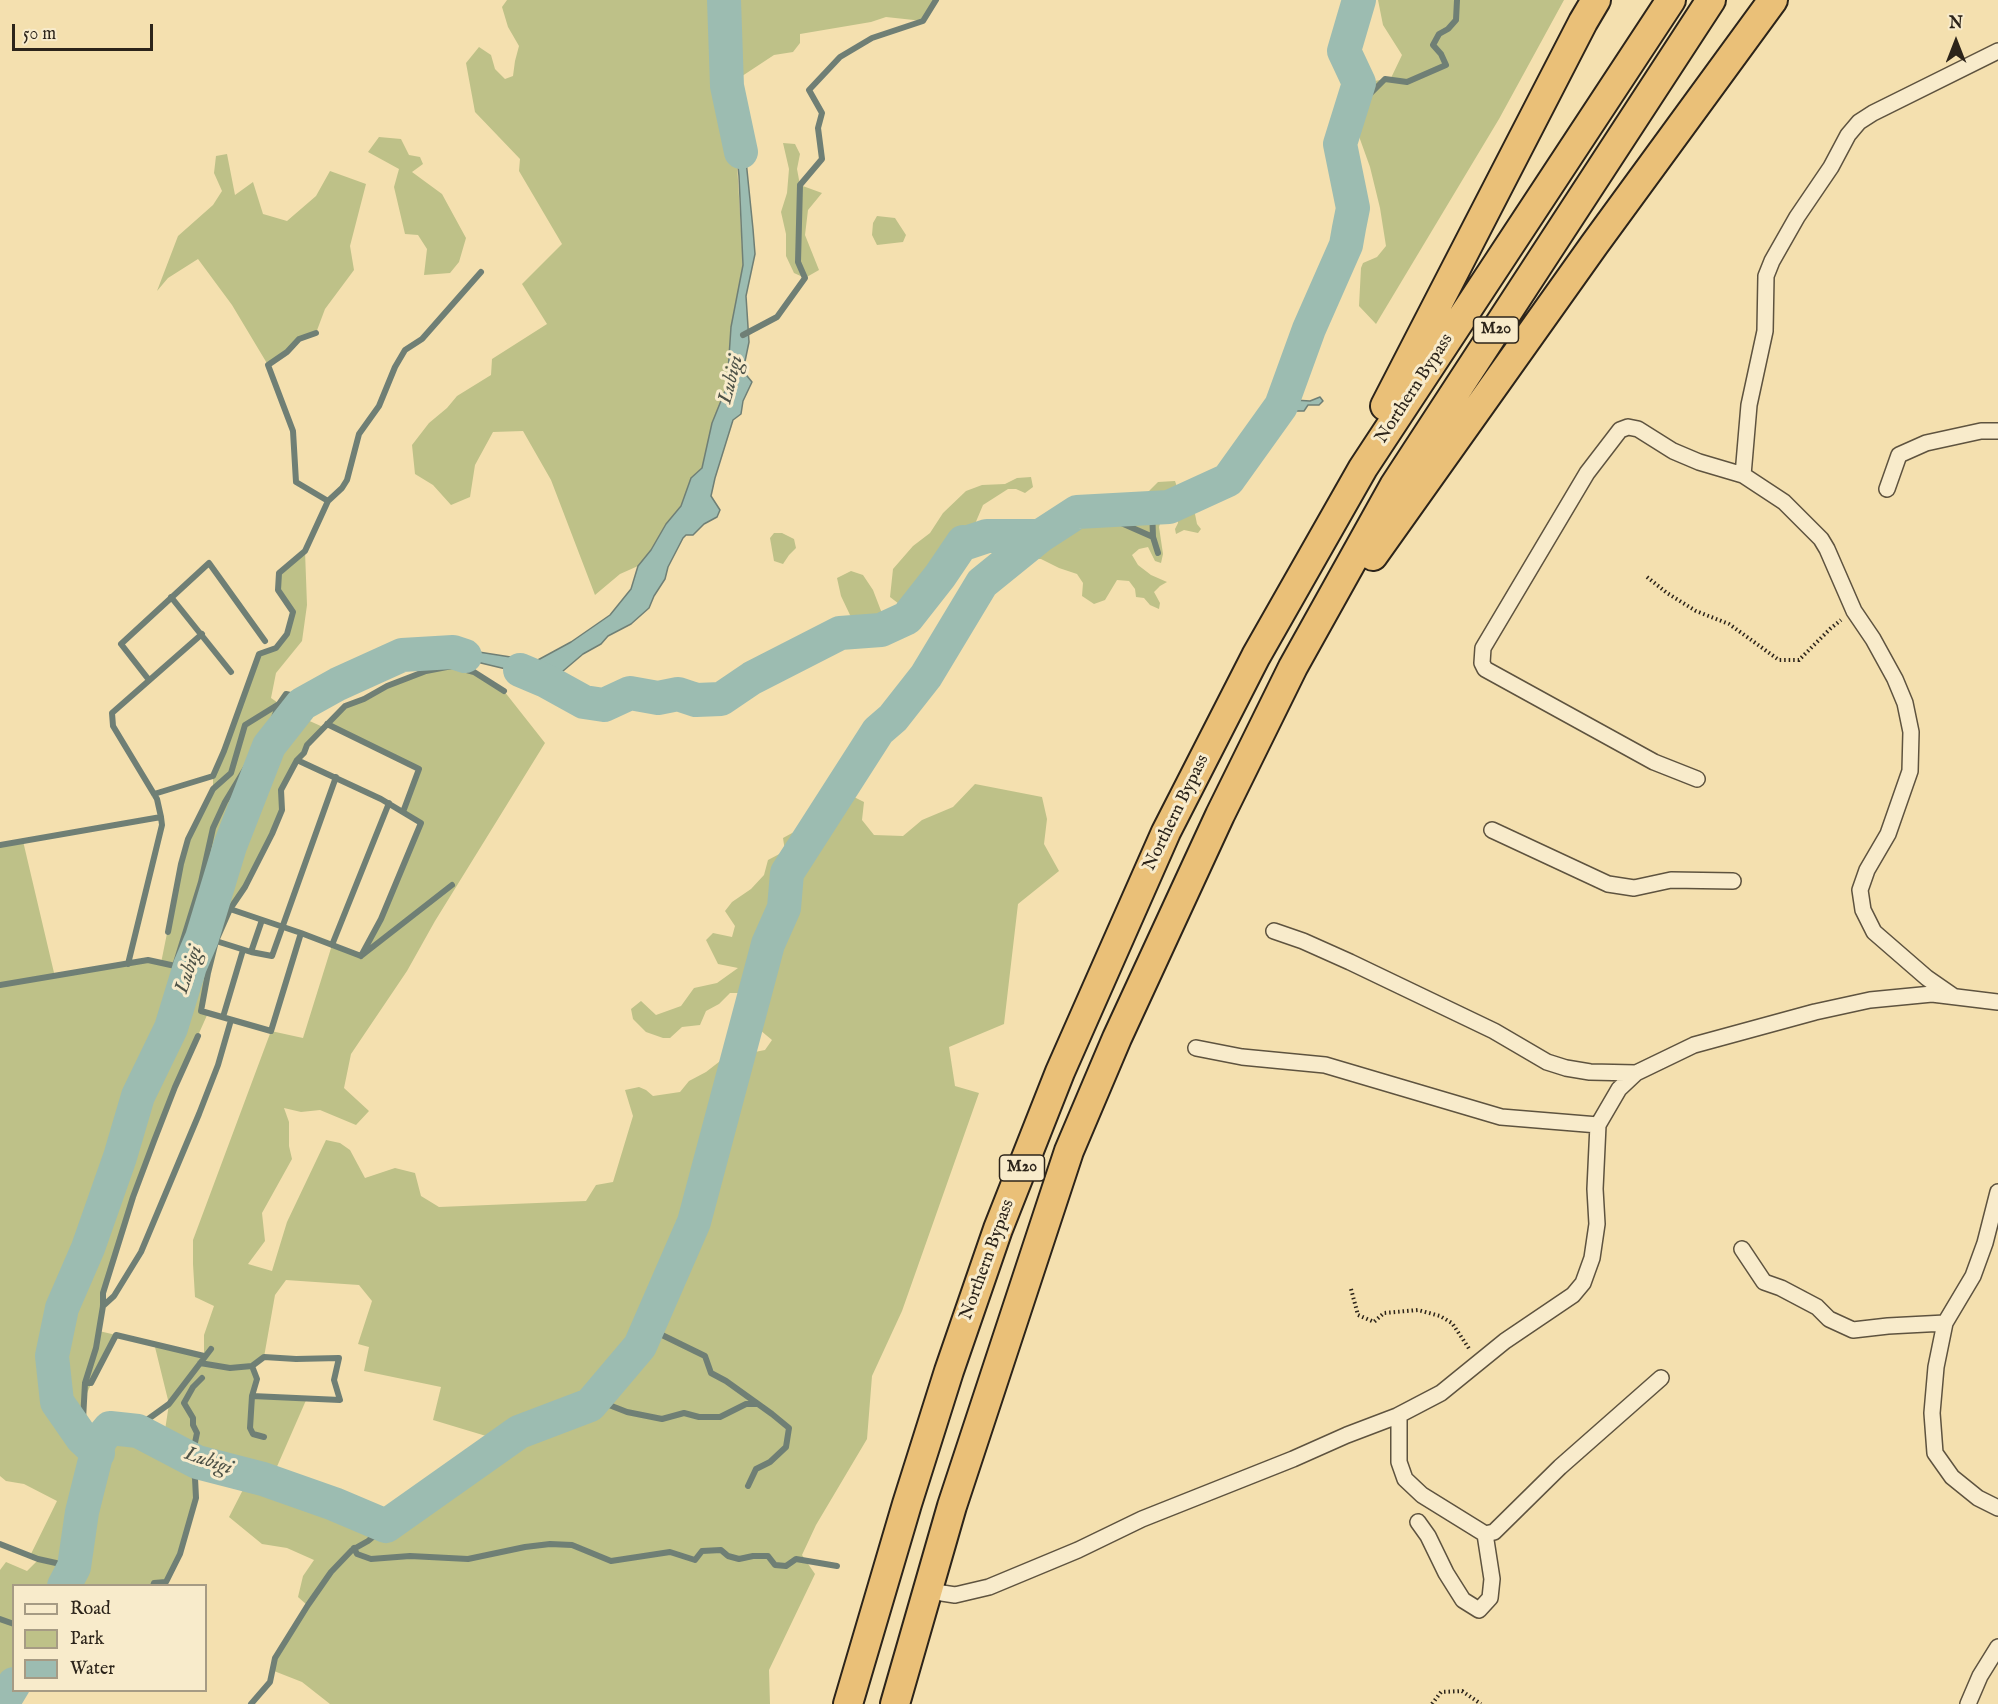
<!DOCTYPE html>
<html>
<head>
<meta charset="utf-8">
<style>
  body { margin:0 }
  #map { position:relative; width:1998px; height:1704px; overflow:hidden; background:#f4e0af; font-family:"IM FELL English",serif }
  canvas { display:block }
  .legend { position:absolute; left:12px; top:1584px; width:195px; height:108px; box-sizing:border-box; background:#f8ebcb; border:2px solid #a69b84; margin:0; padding:8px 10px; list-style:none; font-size:18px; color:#2c241a }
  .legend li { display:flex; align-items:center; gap:12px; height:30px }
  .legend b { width:30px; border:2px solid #a69b84 }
  .north { position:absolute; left:1926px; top:12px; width:60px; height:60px; -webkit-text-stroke:4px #f8ebcb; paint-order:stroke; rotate:0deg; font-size:16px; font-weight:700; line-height:24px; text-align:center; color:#2c241a }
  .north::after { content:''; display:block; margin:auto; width:21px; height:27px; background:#2c241a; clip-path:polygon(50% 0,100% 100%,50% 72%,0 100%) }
  .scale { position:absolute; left:12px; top:24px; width:141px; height:27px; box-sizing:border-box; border:3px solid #2c241a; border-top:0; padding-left:8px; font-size:18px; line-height:21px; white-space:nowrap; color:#2c241a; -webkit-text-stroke:4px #f8ebcb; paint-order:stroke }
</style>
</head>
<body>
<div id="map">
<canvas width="1998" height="1704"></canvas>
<ul class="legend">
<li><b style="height:8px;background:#f8ebcb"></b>Road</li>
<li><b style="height:16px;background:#bec188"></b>Park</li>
<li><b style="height:16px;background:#9cbcb1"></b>Water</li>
</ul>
<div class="north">N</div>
<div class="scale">50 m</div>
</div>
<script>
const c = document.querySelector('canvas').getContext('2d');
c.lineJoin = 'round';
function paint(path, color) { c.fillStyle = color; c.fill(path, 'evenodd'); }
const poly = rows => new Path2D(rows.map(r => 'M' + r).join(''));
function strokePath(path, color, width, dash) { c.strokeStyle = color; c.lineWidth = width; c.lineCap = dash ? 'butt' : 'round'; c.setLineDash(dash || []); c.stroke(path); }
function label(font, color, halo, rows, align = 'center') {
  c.font = font + ' "IM FELL English",serif'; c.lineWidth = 6; c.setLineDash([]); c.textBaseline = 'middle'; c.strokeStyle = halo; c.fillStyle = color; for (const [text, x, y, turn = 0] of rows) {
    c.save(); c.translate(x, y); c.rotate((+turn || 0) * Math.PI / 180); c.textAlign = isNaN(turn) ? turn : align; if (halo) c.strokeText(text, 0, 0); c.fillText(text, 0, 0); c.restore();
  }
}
const green = poly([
  [507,0,936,0,923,21,886,17,871,22,800,34,800,43,793,52,774,55,727,86,732,106,736,146,743,265,731,327,727,386,712,423,702,468,691,478,681,506,666,524,651,550,638,566,620,574,595,595,551,480,523,431,493,432,475,465,470,497,451,505,433,485,415,474,412,445,429,423,447,408,457,396,491,375,492,359,547,324,522,284,562,244,519,171,520,159,475,112,466,63,479,47,491,55,495,69,505,79,513,76,515,61,519,46,508,27,502,7],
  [1378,0,1564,0,1499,119,1376,324,1359,306,1361,268,1363,263,1377,257,1386,246,1380,208,1370,167,1356,128,1363,83,1391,78,1402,55,1383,25],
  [379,137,401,139,409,155,420,157,423,164,412,172,442,194,466,238,459,262,450,273,424,275,427,249,418,235,405,234,394,187,399,169,368,152],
  [783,143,795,144,800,154,797,169,800,185,822,193,808,210,805,235,819,270,805,278,794,273,786,256,786,234,781,212,787,193,789,169],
  [227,154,235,195,253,182,263,214,287,221,316,196,330,171,366,184,350,246,354,270,325,309,316,333,299,339,287,352,268,365,232,305,198,259,168,278,157,291,178,236,213,205,222,191,214,173,216,156],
  [877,216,895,218,906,235,903,242,877,245,872,235,873,223],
  [1031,477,1033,487,1025,493,1016,489,1008,489,983,505,975,524,993,520,1013,522,1030,531,1075,532,1090,523,1091,508,1127,504,1141,499,1158,482,1175,481,1177,487,1163,513,1159,527,1163,554,1161,563,1155,561,1148,547,1139,549,1132,555,1138,565,1151,575,1167,582,1160,586,1154,592,1160,603,1159,609,1150,605,1144,598,1136,597,1135,589,1129,581,1117,580,1105,600,1094,604,1082,596,1083,583,1077,574,1059,568,1041,559,1029,559,1005,550,990,541,966,543,944,582,923,608,903,607,890,597,893,569,913,546,930,533,943,513,966,491,982,485,1005,484,1017,478],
  [1188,511,1195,514,1197,524,1201,529,1198,533,1184,530,1176,534,1175,529,1178,523,1177,514],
  [774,533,782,533,794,539,796,548,789,555,783,564,774,561,770,538],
  [305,551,307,605,302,641,276,673,271,698,294,714,323,727,307,745,304,753,297,760,281,789,282,810,272,834,245,887,230,909,216,941,201,1011,208,1013,175,1087,154,1141,133,1197,103,1293,103,1306,99,1331,116,1335,98,1368,84,1400,82,1438,94,1446,79,1512,81,1521,94,1496,100,1465,100,1440,110,1428,138,1431,163,1443,169,1404,154,1343,204,1356,204,1335,214,1306,195,1297,193,1264,193,1240,271,1031,303,1038,332,945,361,955,381,919,421,823,403,812,419,769,327,724,345,706,364,699,387,686,426,671,452,666,474,672,504,691,545,743,435,921,407,971,351,1054,344,1088,369,1111,356,1125,320,1110,301,1112,284,1108,289,1122,289,1146,292,1159,262,1213,265,1241,248,1264,272,1271,287,1222,326,1140,340,1143,350,1150,365,1178,395,1168,415,1173,421,1196,439,1207,586,1201,596,1185,613,1182,633,1116,625,1090,639,1087,646,1090,653,1096,680,1092,689,1081,706,1072,724,1058,765,1050,772,1040,760,1030,730,1039,728,1033,732,1020,754,1021,758,1010,745,993,730,993,719,1004,706,1011,700,1025,682,1027,670,1038,663,1038,646,1032,633,1019,631,1009,641,1001,656,1015,681,1006,694,988,717,983,738,968,718,964,706,940,713,933,732,937,735,926,725,911,732,902,751,889,764,875,768,860,785,851,783,838,794,832,823,840,838,820,852,796,864,802,862,820,874,835,903,836,922,820,953,807,975,784,1042,797,1047,819,1044,844,1059,871,1018,904,1004,1024,949,1047,955,1086,979,1093,902,1311,872,1376,867,1439,816,1525,802,1555,815,1574,769,1670,770,1704,330,1704,302,1682,274,1671,275,1658,307,1605,298,1597,303,1576,314,1560,287,1548,262,1544,229,1517,250,1476,192,1459,190,1467,195,1478,196,1498,180,1554,166,1582,155,1583,153,1586,14,1586,14,1690,19,1691,10,1704,0,1704,0,1570,6,1562,27,1571,38,1560,30,1556,57,1501,24,1484,6,1481,0,1476,0,845,23,841,55,977,148,960,161,963,181,864,188,839,213,789,213,776,224,751,259,654,276,648,287,634,293,612,278,590,279,573],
  [286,1280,359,1285,372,1301,358,1344,369,1347,364,1371,441,1387,433,1420,506,1442,386,1526,334,1504,265,1484,252,1477,272,1478,307,1398,285,1399,252,1396,257,1379,252,1366,264,1357,275,1295],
  [851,571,863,575,873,590,883,616,878,638,866,638,860,635,856,624,850,615,841,596,837,578]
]);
const water = poly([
  [732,106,743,131,753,229,755,254,746,296,749,342,743,371,752,382,743,401,741,414,733,420,715,478,711,496,720,510,717,517,704,524,693,535,686,535,683,538,668,567,665,579,654,596,649,608,631,624,608,636,601,644,583,654,556,677,549,689,531,689,510,670,456,657,419,654,434,647,455,642,466,650,536,661,571,642,610,615,631,589,638,566,651,550,666,524,681,506,691,478,702,468,712,423,727,386,731,327,743,265,739,176,732,106],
  [1346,124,1350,138,1348,182,1335,168,1330,154,1336,136,1346,124],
  [1350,192,1357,200,1358,210,1355,219,1349,228,1345,217,1350,192],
  [1326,288,1328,309,1301,350,1308,360,1309,368,1289,383,1289,371,1293,361,1301,350,1301,318,1308,305,1326,288],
  [1287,390,1294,400,1310,401,1320,397,1323,401,1319,405,1308,405,1304,411,1291,411,1280,421,1270,434,1260,436,1264,410,1287,390],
  [687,686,709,695,728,694,721,707,706,708,671,701,657,706,623,696,624,688,640,687,650,691,687,686],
  [594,700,611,702,607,720,603,713,597,707,585,707,594,700],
  [100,1440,100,1465,94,1496,81,1522,79,1512,94,1446,100,1440],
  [250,1477,272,1478,284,1482,312,1497,265,1484,250,1477]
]);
const stream = poly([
  [1354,100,1369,95,1385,79,1407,82,1446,65,1441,54,1433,45,1439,34,1448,29,1456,20,1457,0],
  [743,335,777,317,805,278,798,262,800,185,822,159,818,128,822,113,809,90,840,57,872,38,923,21,936,0],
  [328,501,342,488,347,480,359,434,379,406,395,367,405,350,422,339,481,272],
  [1152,508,1153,537],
  [1094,511,1153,537,1158,553],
  [171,597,231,672],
  [149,680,121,644,209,563,265,641],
  [327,724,419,769,403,812],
  [297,760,304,753,307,745,345,706,364,699,387,686,426,671,452,666,474,672,504,691],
  [154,794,213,776,224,751,259,654,276,648,287,634,293,612,278,590,279,573,305,551,328,501,296,482,293,431,268,365,287,352,299,339,316,333],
  [161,817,157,799,113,726,112,713,202,634],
  [0,845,161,817,162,825,128,964],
  [230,909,245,887,272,834,282,810,281,790,297,760,381,799,421,823,381,919,361,956],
  [168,932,181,864,188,839,213,789,231,773,245,725,279,704,286,694,299,697,321,687,338,684],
  [202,938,216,941,230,909,301,933,361,956,452,885],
  [332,945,389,803],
  [251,952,262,920],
  [175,966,201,882,213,828,225,802,270,728,279,704],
  [190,966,208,973,201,1011,271,1031,301,933],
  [208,973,216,941,251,952,272,956,336,777],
  [0,985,148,960,189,969],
  [223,1017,243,950],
  [103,1306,114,1296,141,1252,199,1114,218,1065,231,1020],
  [643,1339,660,1334,705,1356,711,1373,726,1381,772,1414,789,1428,786,1447,770,1462,756,1469,748,1486],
  [200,1363,230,1368,252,1366,264,1357,296,1359,339,1358,334,1380,340,1400,252,1396],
  [252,1366,257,1379,252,1396,250,1428,253,1434,264,1437],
  [85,1383,91,1383,116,1335,204,1356],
  [590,1405,604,1403,627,1412,662,1419,684,1413,699,1417,720,1417,746,1404,758,1404],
  [133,1430,169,1404,211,1349],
  [82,1438,85,1383,96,1348,103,1306,103,1293,133,1197,154,1141,175,1087,198,1036],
  [0,1544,38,1559,74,1567],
  [354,1548,357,1554,371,1559,410,1556,468,1559,525,1547,550,1544,572,1545,611,1561,670,1552,695,1560,702,1551,721,1550,728,1556,739,1559,753,1556,768,1556,775,1565,786,1566,796,1559,837,1566],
  [153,1586,154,1583,166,1582,180,1554,196,1498,195,1478,190,1467,197,1433,193,1425,193,1418,184,1403,193,1387,202,1378],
  [0,1619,14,1624],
  [251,1704,270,1682,275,1658,308,1605,331,1572,352,1550,368,1541,386,1526]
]);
const river = poly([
  [724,0,727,86,741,152],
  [520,670,546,681,584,702,604,705,630,693,658,698,678,694,696,700,721,699,752,678,840,633,881,630,907,618,940,576,963,542,966,543,987,536,1040,536],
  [98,1453,82,1438,57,1402,52,1356,62,1308,88,1248,120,1157,138,1096,171,1028,190,966,202,938,230,846,269,746,302,704,338,684,402,655,453,652,465,656],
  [64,1586,74,1567,82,1512,100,1440,110,1428,138,1431,197,1462,263,1479,334,1504,386,1526,519,1432,590,1405,640,1346,694,1222,768,944,784,908,787,873,878,731,893,718,926,676,982,583,1040,536,1077,512,1169,507,1228,480,1281,406,1309,329,1346,245,1349,228,1353,208,1340,144,1359,83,1344,51,1359,0],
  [2,1704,14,1684]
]);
const path = poly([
  [1647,577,1667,593,1696,611,1729,624,1779,660,1799,660,1830,629,1841,620],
  [1351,1289,1358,1315,1374,1322,1384,1313,1418,1310,1440,1316,1452,1323,1470,1350],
  [1432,1704,1441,1692,1462,1691,1481,1704]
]);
const minor = poly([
  [1743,475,1749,405,1765,331,1766,276,1772,261,1797,217,1831,167,1848,135,1859,122,1873,113,1998,51],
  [1887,489,1899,455,1926,443,1981,431,1998,431],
  [1697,779,1654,762,1485,669,1482,663,1483,648,1587,473,1620,430,1628,427,1638,429,1673,451,1699,462,1743,475,1784,502,1821,539,1827,549,1854,611,1873,639,1895,679,1905,703,1911,732,1910,771,1888,834,1867,870,1860,890,1863,910,1874,932,1927,978,1953,996],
  [1492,830,1608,884,1634,888,1671,880,1733,881],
  [1274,931,1303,941,1350,962,1494,1031,1547,1062,1566,1068,1590,1072,1636,1073],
  [1196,1048,1242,1057,1325,1065,1501,1117,1598,1125],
  [1998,1192,1985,1243,1973,1276,1945,1323,1936,1367,1932,1413,1935,1453,1952,1477,1978,1498,1998,1508],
  [1742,1249,1764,1282,1781,1288,1817,1307,1829,1319,1853,1330,1888,1326,1945,1323],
  [1399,1415,1399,1462,1405,1479,1422,1495,1485,1534,1494,1532,1560,1467,1661,1378],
  [1418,1522,1428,1536,1446,1573,1463,1600,1479,1610,1490,1598,1492,1579,1485,1534],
  [942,1593,955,1595,989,1587,1078,1550,1142,1519,1293,1459,1347,1435,1397,1416,1441,1393,1505,1341,1573,1295,1583,1283,1592,1258,1597,1224,1595,1189,1598,1125,1619,1089,1636,1073,1694,1045,1815,1012,1870,1000,1932,994,1998,1002],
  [1968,1704,1980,1676,1998,1647]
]);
const motorway = poly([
  [1385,406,1583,22,1596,0],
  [1373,556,1594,245,1773,0],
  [848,1704,907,1504,949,1371,998,1229,1060,1072,1166,832,1256,656,1363,468,1671,0],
  [895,1704,952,1506,1069,1151,1117,1038,1220,815,1293,667,1394,486,1711,0]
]);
const shields = [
  [1496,330,45],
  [1022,1168,45]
];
const shieldNames = [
  ["M20",1496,330],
  ["M20",1022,1168]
];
const streetNames = [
  ["Northern Bypass",1415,389,-57],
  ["Northern Bypass",1177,813,-64],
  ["Northern Bypass",988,1260,-70]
];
const waterNames = [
  ["Lubigi",732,380,-76],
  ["Lubigi",190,970,-72],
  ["Lubigi",208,1462,19]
];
paint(green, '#bec188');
paint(water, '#9cbcb1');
strokePath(water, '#6f7f75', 1.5);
strokePath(stream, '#6f7f75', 6);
strokePath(river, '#9cbcb1', 34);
strokePath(minor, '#5e533f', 18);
strokePath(motorway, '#2c241a', 32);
strokePath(path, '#2c241a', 4, [1.5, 3]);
strokePath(minor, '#f8ebcb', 15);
strokePath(motorway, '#eac078', 28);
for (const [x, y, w] of shields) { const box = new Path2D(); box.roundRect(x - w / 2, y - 13, w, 26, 4.5); c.fillStyle = '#f8ebcb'; c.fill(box); strokePath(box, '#2c241a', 1.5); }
label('bold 16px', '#2c241a', null, shieldNames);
label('18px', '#2c241a', '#f8ebcb', streetNames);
label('italic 20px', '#4e5247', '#f8ebcb', waterNames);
</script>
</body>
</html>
